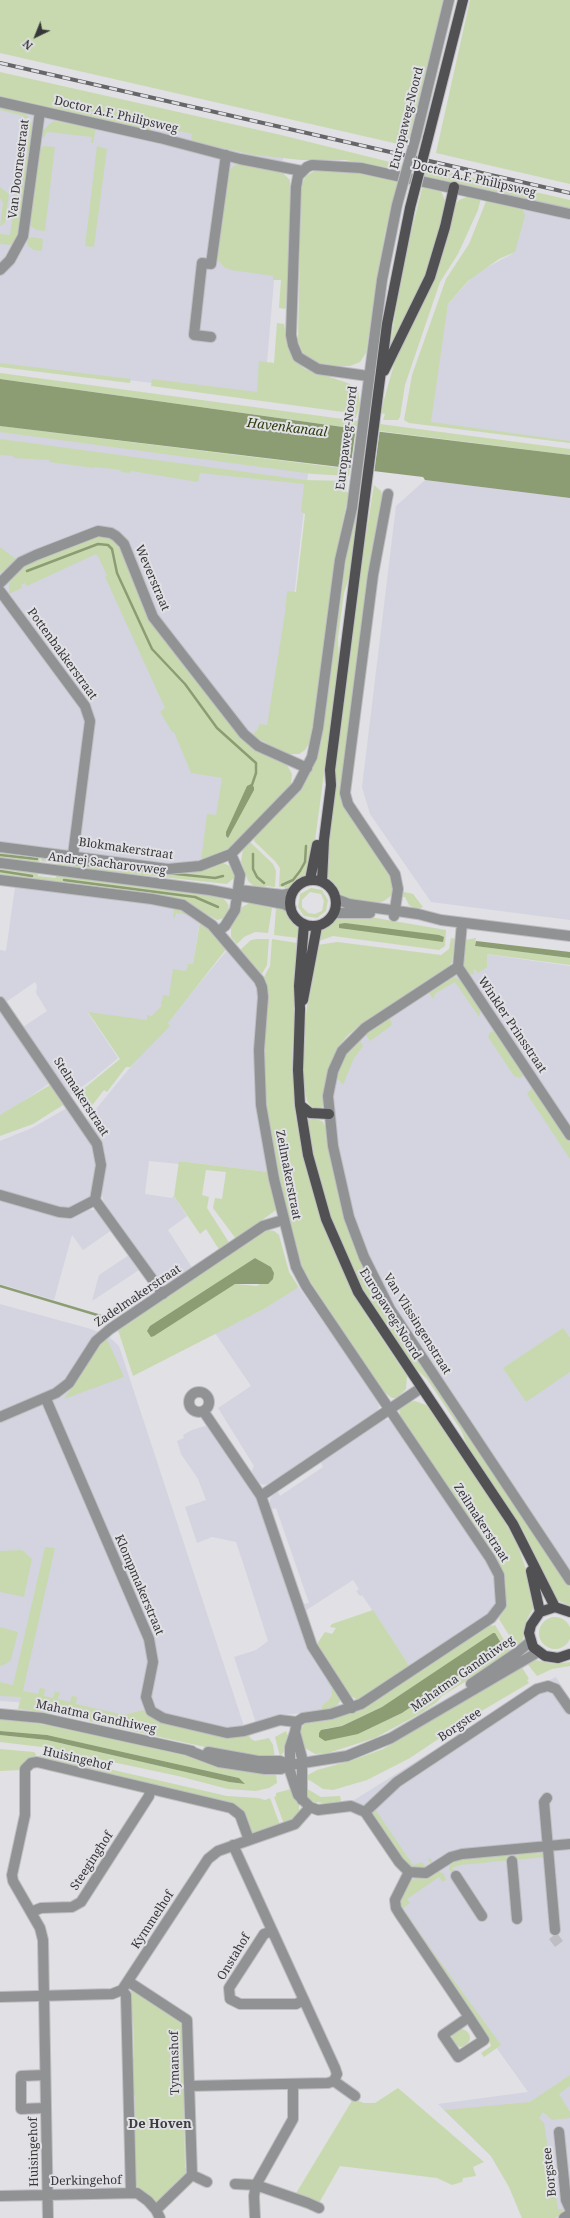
<!DOCTYPE html>
<html>
<head>
<meta charset="utf-8">
<style>
  body { margin:0 }
  #map { position:relative; width:570px; height:2218px; overflow:hidden; background:#e0e0e5; font-family:"Noto Serif",serif }
  canvas { display:block }
  .north { position:absolute; left:16px; top:16px; width:40px; height:40px; -webkit-text-stroke:3px #e0e0e5; paint-order:stroke; rotate:223deg; font-size:11px; font-weight:700; line-height:16px; text-align:center; color:#373738 }
  .north::after { content:''; display:block; margin:auto; width:14px; height:18px; background:#373738; clip-path:polygon(50% 0,100% 100%,50% 72%,0 100%) }
</style>
</head>
<body>
<div id="map">
<canvas width="570" height="2218"></canvas>
<div class="north">N</div>
</div>
<script>
const c = document.querySelector('canvas').getContext('2d');
c.lineJoin = 'round';
function paint(path, color) { c.fillStyle = color; c.fill(path, 'evenodd'); }
const poly = rows => new Path2D(rows.map(r => 'M' + r).join(''));
function strokePath(path, color, width, dash) { c.strokeStyle = color; c.lineWidth = width; c.lineCap = dash ? 'butt' : 'round'; c.setLineDash(dash || []); c.stroke(path); }
function label(font, color, halo, rows, align = 'center') {
  c.font = font + ' "Noto Serif",serif'; c.lineWidth = 4; c.setLineDash([]); c.textBaseline = 'middle'; c.strokeStyle = halo; c.fillStyle = color; for (const [text, x, y, turn = 0] of rows) {
    c.save(); c.translate(x, y); c.rotate((+turn || 0) * Math.PI / 180); c.textAlign = isNaN(turn) ? turn : align; if (halo) c.strokeText(text, 0, 0); c.fillText(text, 0, 0); c.restore();
  }
}
const built = poly([
  [0,73,283,139,283,175,264,397,0,364],
  [528,195,570,205,570,443,428,424,448,304,475,274,512,254],
  [0,426,309,465,283,694,215,856,202,864,179,867,0,843],
  [425,480,570,498,570,920,431,902,370,814,362,787,396,506],
  [15,887,167,906,200,920,193,965,148,1022,88,1013,118,1058,93,1079,69,1096,23,1027,47,1011,36,993,37,986,35,982,6,1002,0,996,0,950,6,951],
  [228,949,257,987,257,1104,268,1172,179,1161,179,1164,149,1161,145,1194,172,1198,174,1196,187,1216,168,1230,193,1269,169,1284,163,1284,157,1281,104,1203,102,1194,105,1152,86,1121],
  [478,953,570,966,570,1580,409,1338,349,1217,328,1102,342,1051],
  [0,1008,50,1083,0,1117],
  [67,1108,94,1149,96,1161,93,1187,90,1196,78,1205,66,1209,0,1191,0,1141,32,1128],
  [0,1200,63,1217,73,1217,86,1210,95,1210,112,1230,83,1250,72,1235,54,1300,0,1284],
  [129,1255,139,1270,92,1301,99,1275],
  [298,1286,378,1400,379,1407,375,1414,272,1483,264,1485,258,1483,251,1473,254,1466,218,1408,251,1386,215,1333,264,1309],
  [0,1304,91,1329,108,1336,119,1346,244,1726,245,1742,29,1703,0,1701],
  [381,1420,389,1420,393,1423,495,1574,498,1601,493,1611,410,1667,362,1595,360,1596,356,1591,359,1589,353,1580,305,1611,302,1604,309,1603,276,1508,270,1510,270,1499,277,1490,280,1496,323,1467,320,1461],
  [208,1425,256,1498,306,1642,340,1701,338,1706,325,1711,282,1715,256,1723,234,1657,256,1650,268,1641,244,1566,236,1542,212,1537,197,1543,185,1507,206,1500,198,1479,181,1454,177,1441,184,1438,183,1435,192,1430],
  [556,1677,570,1699,570,2218,522,2218,509,2187,491,2156,438,2104,528,2092,394,1904,403,1873,351,1802,535,1687]
]);
const green = poly([
  [0,0,444,0,407,146,0,53],
  [470,0,570,0,570,184,436,153],
  [0,72,281,135,402,165,400,170,345,160,301,160,254,155,191,141,192,134,152,125,150,131,0,97],
  [0,107,21,112,27,115,32,124,19,234,15,243,12,245,0,244,0,234,10,235,20,159,26,160,30,125,23,116,0,110],
  [53,121,96,128,93,143,91,143,92,137,47,132,44,138,41,134,43,130],
  [44,146,55,147,45,231,36,230,31,226,30,223,40,149],
  [97,146,107,149,94,247,85,246],
  [238,163,281,171,290,180,289,278,287,306,285,309,279,308,281,280,273,280,273,276,231,270,224,267,216,258,228,171],
  [427,167,570,200,570,208,424,176],
  [316,170,357,172,398,180,385,233,366,353,360,362,350,366,320,366,311,362,303,354,298,341,301,185,306,176],
  [423,185,441,191,447,205,430,267,389,353,404,260],
  [0,187,9,194,5,223,0,226,3,203,0,198],
  [469,196,481,198,478,210,458,254,440,282,405,385,400,417,398,420,383,420,385,414,381,413,383,403,396,357,434,277,453,208,459,200],
  [487,199,519,207,523,209,525,216,515,252,499,259,468,281,448,304,431,422,570,441,570,443,409,423,404,420,412,375,446,279,469,244],
  [32,237,43,239,42,251,34,250,28,246,27,239],
  [277,323,284,324,288,348,298,363,305,369,348,383,358,390,360,404,356,418,346,417,347,410,343,412,151,386,152,379,257,392,259,361,274,363],
  [0,363,131,379,130,383,0,367],
  [0,373,358,421,357,429,0,379],
  [380,424,570,449,570,455,379,431],
  [0,426,350,469,349,476,313,474,0,432],
  [0,439,305,480,347,481,346,492,349,492,338,544,311,740,305,750,299,754,286,754,252,735,258,729,259,724,267,725,285,613,287,591,296,592,305,514,301,512,304,484,200,473,198,482,131,471,130,473,121,472,120,470,95,467,94,468,49,462,49,460,13,458,13,456,0,455],
  [374,485,381,491,383,498,370,562,341,794,394,882,392,895,384,901,377,903,377,905,346,898,338,892,326,874,340,727,363,554],
  [358,496,361,496,352,568,344,593,338,638,339,661,312,863,304,877,286,890,284,887,279,887,280,868,275,861,254,841,254,838,299,792,315,762,321,743,346,560],
  [96,537,112,539,119,545,151,623,239,735,256,751,287,765,292,774,291,784,281,797,232,847,201,861,207,814,216,815,222,778,191,773,174,732,172,732,160,712,165,708,105,577,107,576,99,558,96,554,27,586,25,583,21,585,22,588,9,594,9,585,11,579,26,564],
  [0,547,17,560,0,573],
  [250,842,273,864,276,871,275,887,266,886,266,889,255,887,248,881,241,862,242,855,243,849],
  [0,851,40,856,39,864,0,859],
  [42,856,174,873,200,871,223,863,230,866,235,877,227,884,58,866,58,863,41,861],
  [0,868,38,872,38,876,56,878,56,875,215,896,224,899,228,904,229,910,225,918,217,920,186,902,0,875],
  [311,888,322,890,328,900,326,911,317,918,304,916,298,907,300,894],
  [310,892,321,894,324,901,322,911,315,914,308,913,302,907,302,900],
  [405,892,413,894,423,907,419,909,418,911,409,905,405,897,403,897,402,893],
  [250,903,264,903,263,906,272,908,268,933,255,932,244,937,237,944,231,937,231,927,242,907],
  [178,908,194,915,204,922,227,948,168,1023,170,1026,130,1067,126,1067,107,1092,104,1090,90,1108,84,1107,76,1095,120,1059,88,1012,147,1020,147,1015,152,1016,161,1006,163,995,169,996,173,969,186,971,188,964,193,964,200,922,194,916,176,913,175,918,173,918,174,910],
  [276,908,289,911,297,923,300,929,298,938,274,935],
  [337,917,370,917,446,930,445,946,439,950,333,936,319,941,319,932],
  [451,938,455,939,452,962,449,968,370,1018,348,1035,340,1045,329,1068,324,1105,320,1109,313,1108,307,1101,303,1079,302,1046,314,951,317,951,318,945,337,942,441,955,449,949],
  [476,938,475,946,570,958,570,965,487,954,487,967,478,973,475,969,473,971,475,975,474,974,467,975,462,966,465,940],
  [257,939,269,939,267,965,262,974,240,950,251,940],
  [272,939,297,943,297,950,300,950,292,1054,295,1113,305,1163,319,1213,346,1278,370,1321,407,1376,406,1389,397,1398,392,1398,384,1392,311,1283,298,1259,280,1181,267,1112,264,1055,268,992,263,979,270,966],
  [450,977,456,977,461,981,481,1011,479,1017,455,982,436,993,433,999,428,991],
  [386,1019,390,1019,392,1023,391,1026,370,1041,364,1033],
  [495,1031,524,1075,520,1078,514,1076,488,1037,490,1032],
  [359,1039,363,1046,354,1058,343,1085,336,1077,344,1058],
  [50,1085,63,1105,33,1124,0,1136,0,1115],
  [532,1088,535,1088,570,1141,570,1159,527,1094],
  [311,1118,322,1121,326,1127,344,1215,356,1248,380,1300,468,1436,570,1587,570,1606,557,1600,523,1530,469,1450,461,1430,427,1379,409,1362,365,1295,328,1212,312,1150,306,1121],
  [179,1161,268,1172,276,1204,276,1210,236,1239,213,1208,215,1198,222,1199,226,1172,206,1170,202,1195,209,1197,207,1208,230,1244,220,1251,206,1229,200,1234,174,1196],
  [267,1230,274,1231,279,1235,289,1272,298,1286,297,1288,264,1309,133,1376,118,1330],
  [255,1258,271,1267,274,1273,257,1286,235,1284,167,1316],
  [563,1328,570,1338,570,1372,526,1402,503,1368],
  [107,1339,124,1377,64,1399,100,1345],
  [415,1401,426,1405,431,1410,501,1515,518,1546,532,1587,535,1605,526,1621,523,1639,517,1648,499,1619,506,1605,506,1585,504,1572,400,1416,399,1408,409,1402],
  [45,1547,55,1548,23,1691,38,1694,40,1688,45,1689,44,1696,53,1698,55,1691,60,1693,58,1699,70,1702,72,1696,77,1697,76,1704,124,1715,143,1710,159,1721,248,1734,251,1739,255,1741,269,1738,273,1745,275,1758,250,1757,56,1714,18,1709,21,1697,0,1696,0,1682,13,1685],
  [22,1550,32,1559,24,1597,0,1592,0,1551],
  [373,1610,410,1667,358,1700,349,1695,317,1644,325,1632,332,1634,336,1628,330,1627,332,1624],
  '539 1633a16 16 0 1 1 32 0a16 16 0 1 1-32 0Z',
  [491,1624,492,1626,495,1625,512,1653,442,1696,437,1702,421,1713,375,1738,328,1753,315,1754,305,1748,300,1732,304,1724,330,1718],
  [495,1633,501,1643,499,1648,402,1713,358,1734,325,1729,342,1726,382,1707],
  [0,1627,18,1632,11,1660,6,1664,0,1666],
  [535,1660,555,1664,570,1662,570,1666,552,1669,537,1676,526,1662],
  [520,1664,529,1679,527,1680,529,1683,468,1719,410,1758,367,1780,333,1790,323,1789,311,1781,306,1779,308,1775,317,1770,353,1760,383,1749],
  [329,1679,340,1697,340,1701,333,1709,321,1711,322,1706,329,1700,332,1695,331,1687,327,1682],
  [0,1719,56,1726,201,1759,276,1773,277,1783,269,1788,256,1791,228,1789,178,1776,42,1747,0,1742,0,1735,47,1740,229,1782,244,1784,239,1778,47,1735,0,1731],
  [286,1731,289,1738,286,1750,280,1756,275,1737],
  [0,1749,34,1752,36,1754,35,1759,21,1770,0,1771],
  [43,1754,227,1796,258,1798,265,1800,270,1798,280,1825,252,1833,250,1831,244,1816,39,1760,40,1755],
  [304,1787,321,1797,340,1796,341,1801,328,1804,317,1802,316,1804,308,1798],
  [291,1789,299,1804,299,1813,295,1819,284,1824,274,1797,276,1796,276,1793],
  [380,1803,381,1805,375,1809,413,1865,422,1862,426,1867,431,1864,428,1859,430,1858,433,1863,427,1868,415,1870,407,1865,373,1815,373,1809],
  [545,1851,547,1857,460,1865,452,1868,455,1874,449,1870,450,1862,460,1858],
  [438,1871,444,1874,446,1880,443,1882,439,1877,407,1899,410,1903,403,1908,434,1953,501,2045,484,2057,481,2053,491,2046,489,2039,401,1910,399,1900,409,1881],
  [133,1989,184,2024,186,2096,184,2099,185,2168,188,2169,188,2175,159,2203,135,2185,133,2124,135,2119,135,2096,132,2093,131,2060,134,2057,133,2022,130,2019,129,1993],
  '452 2038a9 9 0 1 1 18 0a9 9 0 1 1-18 0Z',
  [570,2075,570,2086,559,2094,570,2112,570,2118,552,2120,543,2112,539,2118,544,2123,558,2209,563,2209,563,2212,555,2218,522,2218,509,2187,491,2156,444,2110,530,2102],
  [398,2088,484,2162,473,2167,476,2176,463,2178,462,2182,452,2185,437,2178,340,2166,319,2203,295,2195,353,2099,364,2103,375,2103]
]);
const water = poly([
  [0,379,357,429,570,455,570,498,425,480,423,477,0,426],
  [251,784,254,787,254,790,228,838,226,836,226,832,247,786],
  [345,923,439,935,444,937,443,942,339,928,339,924],
  [476,941,570,952,570,958,475,946],
  [255,1258,271,1267,274,1273,273,1279,268,1284,235,1284,154,1336,151,1337,147,1331,150,1326],
  [493,1633,495,1633,501,1643,499,1648,402,1713,358,1734,325,1741,319,1737,319,1733,321,1730,342,1726,382,1707],
  [0,1731,47,1735,239,1778,245,1784,229,1782,47,1740,0,1735]
]);
const pier = poly([
  [356,426,380,429,374,474,350,471]
]);
const stream = poly([
  [27,571,98,544,108,545,112,549,117,573,152,649,185,684,217,728,256,763,256,773,252,785],
  [253,854,253,869,257,877,264,883],
  [0,855,37,859],
  [67,863,154,872],
  [0,871,32,876],
  [167,873,215,878,223,876],
  [64,880,195,897,218,907],
  [282,885,293,880,300,871,305,862,306,846],
  [0,1286,104,1317]
]);
const minorTunnel = poly([
  [552,1943,560,1937]
]);
const minor = poly([
  [0,102,160,138,240,159,302,171],
  [416,136,449,0],
  [0,270,10,260,23,236,40,111],
  [211,337,194,335,202,263,211,264,226,155],
  [368,376,318,369,298,357,293,345,291,335,296,187,298,176,307,167,312,165,361,168,570,214],
  [388,494,373,575,345,793,348,804,395,874,398,889,394,916],
  [0,583,21,562,36,555,98,531,111,533,116,536,124,544,153,617,244,734,258,746,307,768],
  [0,591,85,706,90,721,73,855],
  [0,847,168,869,200,866,231,854,297,786,312,757,318,728,340,560,352,508,382,280,397,205],
  [0,863,210,890,284,904,291,908],
  [0,880,152,899,183,905,212,925,259,980,262,987,263,997,259,1050,261,1105,274,1179,296,1267,306,1286,490,1558,499,1575,501,1605,491,1618,361,1704,331,1714,303,1718,297,1722,295,1732,302,1758,302,1800],
  [239,890,283,895,292,893],
  [336,899,349,904,418,914,441,920,570,936],
  [334,913,370,913],
  [462,923,458,967,570,1135],
  [219,931,225,926,235,910,238,890,240,875,231,854],
  [458,967,365,1028,342,1051,333,1071,328,1096,333,1146,349,1217,364,1257,390,1309,570,1580],
  [0,1002,97,1144,101,1165,95,1200,163,1294],
  [0,1195,59,1212,70,1213,95,1200],
  '189 1402a10 10 0 1 1 20 0a10 10 0 1 1-20 0Z',
  [46,1399,149,1639,153,1662,146,1697,151,1711,163,1718,227,1733,244,1731,280,1720,297,1722],
  [204,1412,261,1496],
  [0,1417,56,1393,69,1383,96,1341,110,1329,263,1226,283,1220],
  [471,1684,518,1652,531,1641],
  [352,1708,312,1646,261,1496,421,1388],
  [0,1714,42,1718,192,1751],
  [295,1732,290,1747,290,1771,298,1795,310,1807,318,1810,351,1806,365,1812,399,1862,409,1872,426,1873,451,1857,462,1854,570,1844],
  [187,1750,219,1762,265,1769,281,1769,290,1765,347,1756,391,1738,538,1652],
  [208,1752,258,1761,280,1761,290,1765],
  [547,1798,544,1802,555,1930],
  [365,1812,397,1782,537,1689,548,1686,556,1689,570,1709],
  [233,1845,335,2068,337,2074,334,2081],
  [512,1861,517,1919],
  [409,1872,395,1900,396,1908,399,1913,469,2017,484,2040,458,2057,443,2035,469,2017],
  [456,1876,482,1916],
  [31,1912,41,1908,72,1907,81,1902,149,1796,150,1789],
  [272,1931,264,1934,229,1988,230,1999,240,2004,296,2004,304,2000],
  [129,1982,187,2020,192,2175],
  [122,1990,126,1995,131,2193],
  [0,1997,112,1994,122,1990,208,1859,218,1851,295,1824,310,1807],
  [45,2075,21,2076,21,2109,46,2108],
  [189,2086,328,2083,334,2081,355,2096],
  [559,2132,566,2200,570,2209],
  [235,2184,256,2185,308,2203,319,2208],
  [0,2196,137,2193,148,2201,156,2210,160,2218],
  [156,2210,192,2175,207,2182],
  [48,2218,43,1940,40,1928,13,1881,12,1875,25,1815,25,1769,31,1763,37,1762,231,1808,240,1815,249,1840],
  [255,2218,254,2196,256,2185,293,2119,293,2084],
  [564,2218,570,2214]
]);
const major = poly([
  [428,138,463,0],
  [384,371,430,277,445,227,454,187],
  '290 903a23 23 0 1 1 46 0a23 23 0 1 1-46 0Z',
  [310,880,317,845],
  [322,881,324,840,331,785,330,770,387,324,410,208],
  [304,924,299,986,300,1009,298,1070,300,1105,308,1155,326,1219,358,1292,513,1524,555,1607],
  [303,1000,317,926],
  [300,1105,310,1113,329,1114],
  [531,1571,540,1612],
  [570,1612,555,1607,540,1612,531,1625,529,1633,533,1647,545,1656,558,1658,570,1654]
]);
const rail = poly([
  [0,63,570,193]
]);
const minorBridge = poly([
  [397,205,416,136]
]);
const majorBridge = poly([
  [410,208,428,138]
]);
const streetNames = [
  ["Doctor A.F. Philipsweg",116,115,13],
  ["Europaweg-Noord",407,118,-76],
  ["Van Doornestraat",19,169,-83],
  ["Doctor A.F. Philipsweg",474,179,13],
  ["Europaweg-Noord",347,438,-83],
  ["Weverstraat",152,578,67],
  ["Pottenbakkerstraat",62,654,54],
  ["Blokmakerstraat",126,849,8],
  ["Andrej Sacharovweg",107,864,7],
  ["Winkler Prinsstraat",512,1025,56],
  ["Stelmakerstraat",81,1097,57],
  ["Zeilmakerstraat",288,1175,79],
  ["Zadelmakerstraat",138,1296,-34],
  ["Europaweg-Noord",390,1314,58],
  ["Van Vlissingenstraat",417,1324,58],
  ["Zeilmakerstraat",481,1523,57],
  ["Klompmakerstraat",139,1585,67],
  ["Mahatma Gandhiweg",463,1674,-35],
  ["Mahatma Gandhiweg",96,1717,12],
  ["Borgstee",460,1725,-34],
  ["Huisingehof",77,1759,13],
  ["Steeginghof",92,1861,-57],
  ["Kymmelhof",153,1920,-57],
  ["Onstahof",234,1957,-59],
  ["Tymanshof",175,2063,-91],
  ["Huisingehof",34,2152,-91],
  ["Borgstee",550,2172,-96],
  ["Derkingehof",86,2181,-1]
];
const waterNames = [
  ["Havenkanaal",287,428,7]
];
const neighbourhoodNames = [
  ["De Hoven",160,2124]
];
paint(built, '#d3d4e0');
paint(green, '#c8d9af');
paint(water, '#8c9c73');
paint(pier, '#e0e0e5');
strokePath(stream, '#8c9c73', 2.5);
strokePath(minorTunnel, '#bebec2', 10, [10, 5]);
strokePath(minor, '#bebec2', 12);
strokePath(major, '#bebec2', 12);
strokePath(minor, '#919293', 10);
strokePath(major, '#515154', 10);
strokePath(rail, '#666668', 4);
strokePath(rail, '#e0e0e5', 2.5, [8]);
strokePath(minorBridge, '#bebec2', 12, []);
strokePath(majorBridge, '#bebec2', 12, []);
strokePath(minorBridge, '#919293', 10);
strokePath(majorBridge, '#515154', 10);
label('12px', '#373738', '#e0e0e5', streetNames);
label('italic 13px', '#2c3b0b', '#e0e0e5', waterNames);
label('bold 13px', '#3d3d40', '#e0e0e5', neighbourhoodNames);
</script>
</body>
</html>
